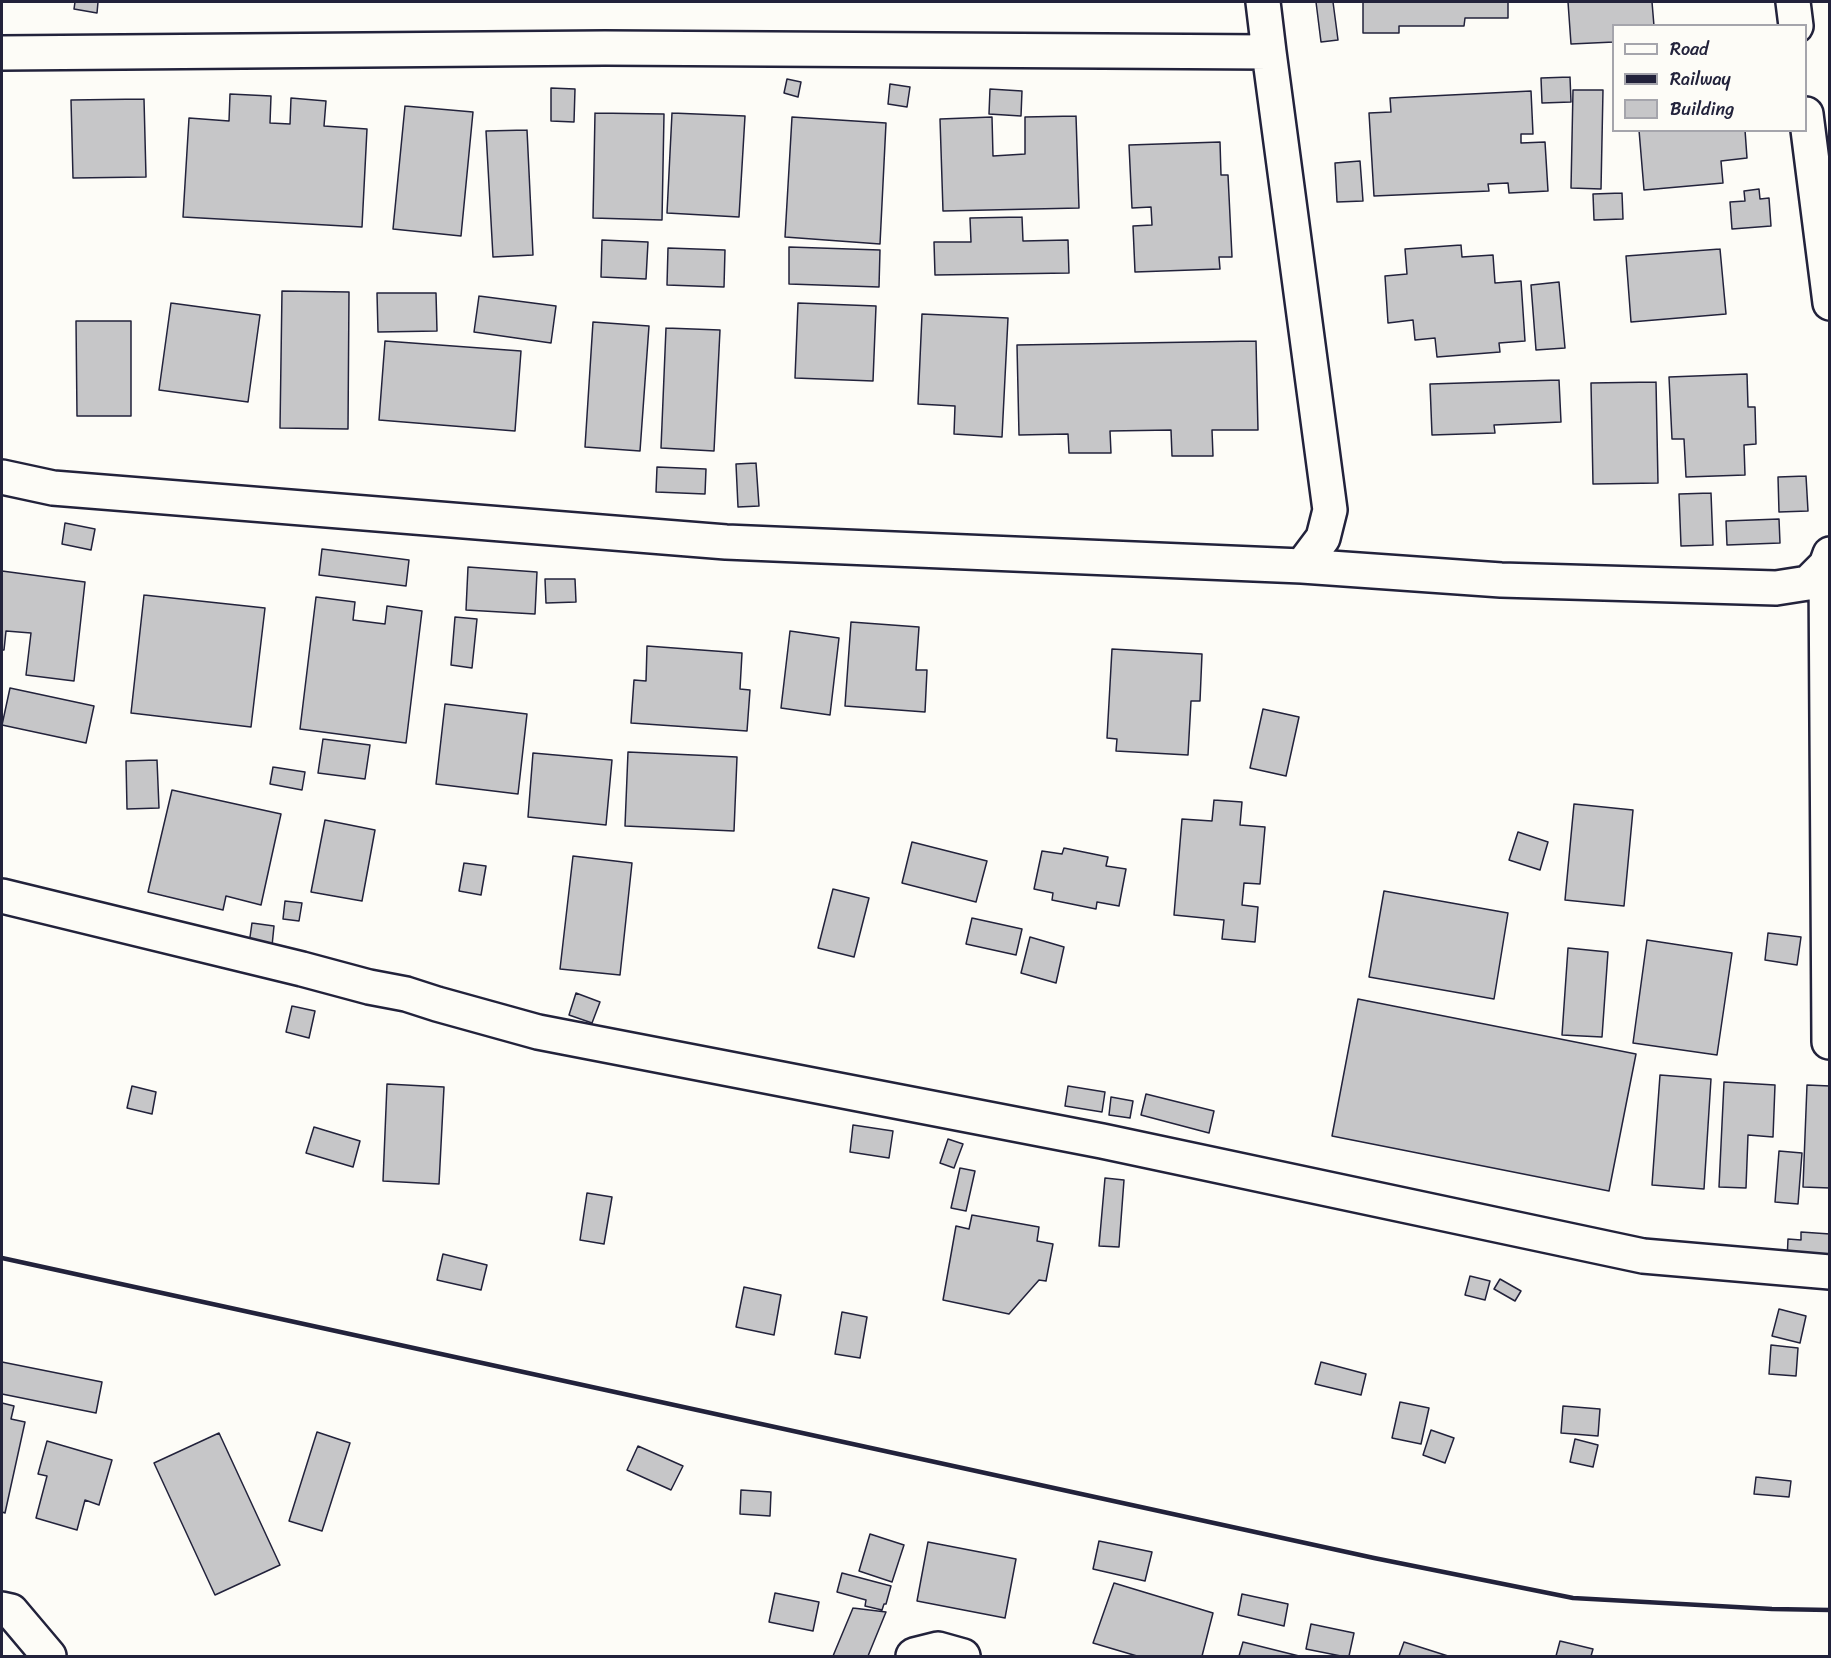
<!DOCTYPE html>
<html>
<head>
<meta charset="utf-8">
<style>
  body { margin:0 }
  #map { position:relative; width:1831px; height:1658px; overflow:hidden; background:#fdfcf7; font-family:Sriracha,sans-serif }
  canvas { display:block }
  .frame { position:absolute; inset:0; border:3px solid #22223b; pointer-events:none }
  .legend { position:absolute; left:1612px; top:24px; width:195px; height:108px; box-sizing:border-box; background:#fdfcf7; border:2px solid #a5a5ac; margin:0; padding:8px 10px; list-style:none; font-size:18px; color:#22223b }
  .legend li { display:flex; align-items:center; gap:12px; height:30px }
  .legend b { width:30px; border:2px solid #a5a5ac }
</style>
</head>
<body>
<div id="map">
<canvas width="1831" height="1658"></canvas>
<div class="frame"></div>
<ul class="legend">
<li><b style="height:8px;background:#fdfcf7"></b>Road</li>
<li><b style="height:8px;background:#22223b"></b>Railway</li>
<li><b style="height:16px;background:#c6c6c8"></b>Building</li>
</ul>
</div>
<script>
const c = document.querySelector('canvas').getContext('2d');
c.lineJoin = 'round';
function paint(path, color) { c.fillStyle = color; c.fill(path, 'evenodd'); }
const poly = rows => new Path2D(rows.map(r => 'M' + r).join(''));
function strokePath(path, color, width, dash) { c.strokeStyle = color; c.lineWidth = width; c.lineCap = dash ? 'butt' : 'round'; c.setLineDash(dash || []); c.stroke(path); }
const building = poly([
  [75,2,98,2,97,13,74,9,75,2],
  [1316,2,1333,2,1338,40,1321,42,1316,2],
  [1363,2,1508,2,1508,18,1465,18,1464,26,1399,26,1399,33,1363,33,1363,2],
  [1568,2,1652,2,1654,26,1614,26,1614,42,1571,44,1568,2],
  [1570,77,1571,102,1542,103,1541,78,1570,77],
  [787,79,801,82,798,97,784,93,787,79],
  [890,84,910,87,907,107,888,104,890,84],
  [551,88,575,89,574,122,551,121,551,88],
  [990,89,1022,91,1021,116,989,114,990,89],
  [1573,90,1603,90,1601,189,1571,188,1573,90],
  [1531,91,1533,134,1521,134,1521,143,1545,142,1548,191,1509,193,1508,183,1488,184,1489,191,1374,196,1369,113,1391,112,1390,98,1531,91],
  [230,94,271,96,270,123,290,124,291,98,326,101,324,126,367,129,362,227,183,217,189,118,229,121,230,94],
  [144,99,146,177,73,178,71,100,144,99],
  [405,106,473,112,461,236,393,229,405,106],
  [595,113,664,114,662,220,593,218,595,113],
  [672,113,745,116,739,217,667,213,672,113],
  [1076,116,1079,208,943,211,940,119,992,117,993,156,1025,154,1025,117,1076,116],
  [792,117,886,123,880,244,785,237,792,117],
  [527,130,533,255,493,257,486,131,527,130],
  [1639,130,1745,130,1747,158,1721,161,1723,183,1644,190,1639,130],
  [1220,142,1221,175,1228,175,1232,257,1219,257,1220,269,1135,272,1133,226,1152,225,1151,207,1132,208,1129,145,1220,142],
  [1360,161,1363,201,1337,202,1335,163,1360,161],
  [1759,189,1760,199,1769,198,1771,226,1732,229,1730,202,1745,201,1744,191,1759,189],
  [1622,193,1623,219,1594,220,1593,194,1622,193],
  [1022,217,1023,241,1068,240,1069,273,935,275,934,242,971,242,970,218,1022,217],
  [602,240,648,242,646,279,601,277,602,240],
  [1461,245,1462,257,1493,255,1495,283,1521,281,1525,341,1499,343,1500,352,1437,357,1435,338,1415,340,1413,320,1388,323,1385,276,1407,274,1405,249,1461,245],
  [789,247,880,250,879,287,789,284,789,247],
  [668,248,725,250,724,287,667,285,668,248],
  [1720,249,1726,314,1631,322,1626,256,1720,249],
  [1559,282,1565,348,1536,350,1531,285,1559,282],
  [282,291,349,292,348,429,280,428,282,291],
  [377,293,436,293,437,331,378,332,377,293],
  [479,296,556,306,551,343,474,332,479,296],
  [171,303,260,315,248,402,159,390,171,303],
  [798,303,876,306,873,381,795,378,798,303],
  [922,314,1008,318,1002,437,954,434,955,406,918,404,922,314],
  [76,321,131,321,131,416,77,416,76,321],
  [593,322,649,326,640,451,585,447,593,322],
  [666,328,720,330,714,451,661,448,666,328],
  [385,341,521,351,515,431,379,420,385,341],
  [1256,341,1258,430,1212,430,1213,456,1172,456,1171,430,1110,431,1111,453,1069,453,1068,434,1019,435,1017,345,1256,341],
  [1747,374,1748,407,1755,407,1756,444,1744,445,1745,475,1686,477,1684,439,1672,439,1669,377,1747,374],
  [1559,380,1561,422,1494,425,1495,433,1432,435,1430,384,1559,380],
  [1656,382,1658,483,1593,484,1591,383,1656,382],
  [756,463,759,506,738,507,736,464,756,463],
  [657,467,706,469,705,494,656,492,657,467],
  [1806,476,1808,511,1779,512,1778,477,1806,476],
  [1711,493,1713,545,1681,546,1679,494,1711,493],
  [1779,519,1780,543,1727,545,1726,521,1779,519],
  [65,523,95,529,91,550,62,544,65,523],
  [322,549,409,560,406,586,319,575,322,549],
  [468,567,537,572,535,614,466,610,468,567],
  [2,571,85,582,74,681,26,675,31,633,6,631,4,650,2,650,2,571],
  [545,579,575,579,576,602,546,603,545,579],
  [144,595,265,608,251,727,131,713,144,595],
  [316,597,355,602,353,620,385,624,387,606,422,611,406,743,300,729,316,597],
  [455,617,477,619,472,668,451,665,455,617],
  [851,622,919,627,916,670,927,670,925,712,845,706,851,622],
  [790,631,839,638,830,715,781,708,790,631],
  [647,646,742,653,740,689,750,690,747,731,631,723,634,680,646,681,647,646],
  [1112,649,1202,654,1200,701,1191,701,1188,755,1116,751,1117,739,1107,738,1112,649],
  [10,688,94,706,86,743,2,725,10,688],
  [445,704,527,714,518,794,436,784,445,704],
  [1263,709,1299,717,1286,776,1250,768,1263,709],
  [323,739,370,745,365,779,318,773,323,739],
  [628,752,737,757,734,831,625,826,628,752],
  [533,753,612,760,606,825,528,817,533,753],
  [157,760,159,808,127,809,126,761,157,760],
  [273,767,305,772,302,790,270,784,273,767],
  [172,790,281,814,261,905,226,896,223,910,148,892,172,790],
  [1214,800,1242,802,1240,825,1265,827,1260,884,1244,883,1242,905,1258,907,1255,942,1222,939,1224,920,1174,915,1182,819,1212,821,1214,800],
  [1574,804,1633,810,1624,906,1565,900,1574,804],
  [325,820,375,830,362,901,311,892,325,820],
  [1518,832,1548,842,1540,870,1509,860,1518,832],
  [912,842,987,861,976,902,902,883,912,842],
  [1064,848,1108,857,1106,866,1126,869,1119,906,1097,902,1096,909,1052,900,1053,893,1034,889,1042,851,1062,854,1064,848],
  [573,856,632,863,620,975,560,969,573,856],
  [464,863,486,866,481,895,459,891,464,863],
  [833,889,869,898,854,957,818,948,833,889],
  [1384,891,1508,913,1494,999,1369,977,1384,891],
  [285,901,302,903,299,921,283,919,285,901],
  [972,918,1022,929,1016,955,966,944,972,918],
  [252,923,274,926,272,946,249,944,252,923],
  [1768,933,1801,937,1797,965,1765,960,1768,933],
  [1030,937,1064,947,1056,983,1021,973,1030,937],
  [1647,940,1732,953,1717,1055,1633,1043,1647,940],
  [1568,948,1608,952,1602,1037,1562,1035,1568,948],
  [576,993,600,1002,592,1023,569,1015,576,993],
  [1358,999,1636,1054,1609,1191,1332,1136,1358,999],
  [292,1006,315,1011,309,1038,286,1032,292,1006],
  [1660,1075,1711,1079,1704,1189,1652,1185,1660,1075],
  [1724,1082,1775,1085,1773,1137,1748,1135,1746,1188,1719,1187,1724,1082],
  [387,1084,444,1087,439,1184,383,1181,387,1084],
  [1807,1085,1830,1086,1830,1188,1803,1187,1807,1085],
  [132,1086,156,1092,152,1114,127,1108,132,1086],
  [1068,1086,1105,1092,1102,1112,1065,1106,1068,1086],
  [1146,1094,1214,1111,1209,1133,1141,1115,1146,1094],
  [1111,1097,1133,1101,1130,1118,1109,1115,1111,1097],
  [853,1125,893,1131,889,1158,850,1152,853,1125],
  [314,1127,360,1141,353,1167,306,1153,314,1127],
  [948,1139,963,1144,954,1168,940,1163,948,1139],
  [1779,1151,1802,1153,1798,1204,1775,1202,1779,1151],
  [960,1168,975,1171,966,1211,951,1208,960,1168],
  [1105,1178,1124,1180,1119,1247,1099,1246,1105,1178],
  [587,1193,612,1197,604,1244,580,1240,587,1193],
  [972,1215,1039,1227,1037,1241,1053,1244,1046,1281,1039,1280,1009,1314,943,1300,956,1226,969,1229,972,1215],
  [1801,1232,1830,1234,1830,1265,1787,1261,1788,1239,1801,1240,1801,1232],
  [443,1254,487,1265,481,1290,437,1280,443,1254],
  [1470,1276,1490,1281,1485,1300,1465,1295,1470,1276],
  [1500,1279,1521,1291,1515,1301,1494,1289,1500,1279],
  [744,1287,781,1295,774,1335,736,1327,744,1287],
  [1779,1309,1806,1316,1800,1343,1772,1336,1779,1309],
  [842,1312,867,1317,860,1358,835,1354,842,1312],
  [1771,1345,1798,1348,1796,1376,1769,1374,1771,1345],
  [2,1362,102,1382,96,1413,2,1394,2,1362],
  [1321,1362,1366,1374,1361,1395,1315,1384,1321,1362],
  [1400,1402,1429,1408,1421,1444,1392,1438,1400,1402],
  [2,1403,14,1406,11,1419,25,1422,5,1513,2,1512,2,1403],
  [1563,1406,1600,1409,1598,1436,1561,1433,1563,1406],
  [1431,1430,1454,1438,1445,1463,1423,1455,1431,1430],
  [317,1432,350,1443,322,1531,289,1521,317,1432],
  [219,1433,280,1565,215,1595,154,1463,219,1433],
  [1575,1439,1598,1445,1593,1467,1570,1462,1575,1439],
  [47,1441,112,1460,99,1505,85,1500,77,1530,36,1518,47,1476,38,1474,47,1441],
  [638,1446,683,1466,671,1490,627,1470,638,1446],
  [1756,1477,1791,1481,1789,1497,1754,1494,1756,1477],
  [741,1490,771,1492,770,1516,740,1514,741,1490],
  [870,1534,904,1545,892,1582,859,1571,870,1534],
  [1099,1541,1152,1552,1145,1581,1093,1569,1099,1541],
  [928,1542,1016,1559,1005,1618,917,1601,928,1542],
  [842,1573,891,1586,886,1604,884,1604,882,1610,865,1606,866,1600,837,1592,842,1573],
  [1114,1583,1213,1613,1202,1656,1137,1656,1093,1643,1114,1583],
  [775,1593,819,1602,813,1631,769,1622,775,1593],
  [1242,1594,1288,1604,1284,1626,1238,1615,1242,1594],
  [853,1608,886,1612,868,1656,833,1656,853,1608],
  [1311,1624,1354,1633,1349,1656,1341,1656,1306,1649,1311,1624],
  [1560,1641,1593,1649,1591,1656,1556,1656,1560,1641],
  [1243,1642,1299,1656,1239,1656,1243,1642],
  [1404,1642,1448,1656,1399,1656,1404,1642]
]);
const street = poly([
  [1793,2,1796,26],
  [2,53,605,48,1269,52,1263,2],
  [1806,114,1830,303],
  [2,477,53,488,726,542,1302,566,1323,538,1330,510,1269,52],
  [1826,565,1829,1042],
  [1302,566,1501,580,1776,588,1808,583,1826,565,1830,554],
  [2,896,302,969,369,987,406,994,437,1004,538,1032,1102,1141,1643,1256,1830,1272],
  [2,1609,11,1611,49,1656],
  [913,1656,914,1655,938,1649,963,1656]
]);
const rail = poly([
  [2,1258,1374,1558,1573,1598,1772,1609,1830,1610]
]);
paint(building, '#c6c6c8');
strokePath(building, '#22223b', 1.5);
strokePath(street, '#22223b', 38);
strokePath(street, '#fdfcf7', 33);
strokePath(rail, '#22223b', 4.5);
</script>
</body>
</html>
